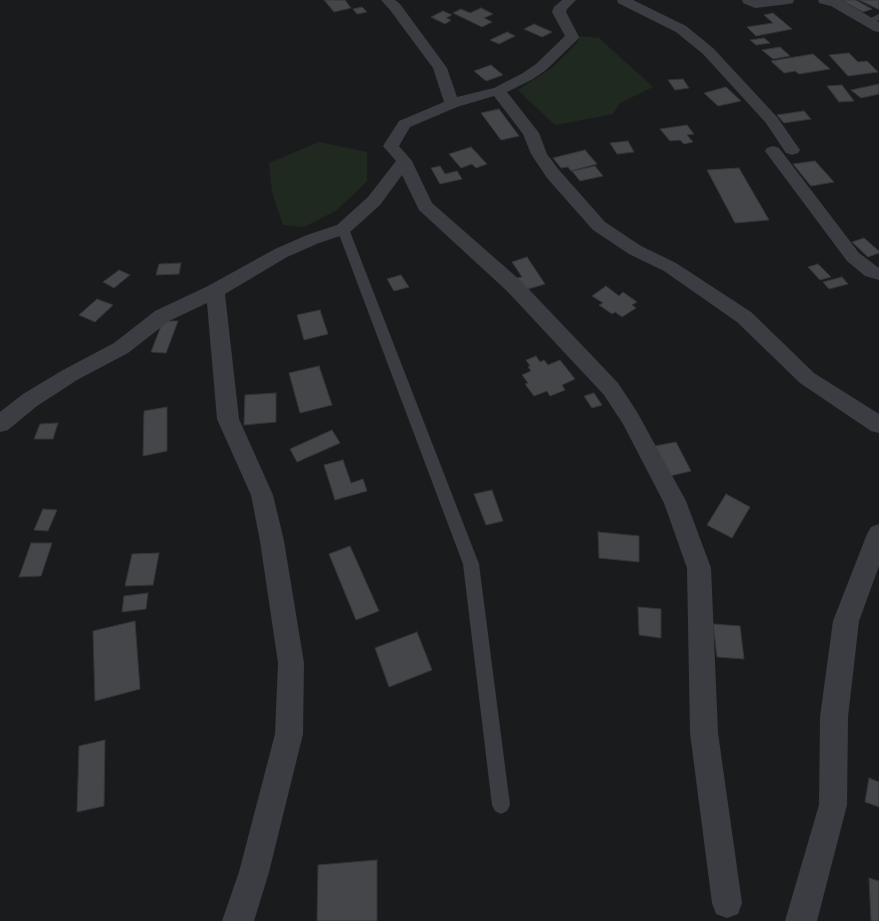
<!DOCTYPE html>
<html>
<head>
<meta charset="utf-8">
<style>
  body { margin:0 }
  canvas { display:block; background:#1a1b1d }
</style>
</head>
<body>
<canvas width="879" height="921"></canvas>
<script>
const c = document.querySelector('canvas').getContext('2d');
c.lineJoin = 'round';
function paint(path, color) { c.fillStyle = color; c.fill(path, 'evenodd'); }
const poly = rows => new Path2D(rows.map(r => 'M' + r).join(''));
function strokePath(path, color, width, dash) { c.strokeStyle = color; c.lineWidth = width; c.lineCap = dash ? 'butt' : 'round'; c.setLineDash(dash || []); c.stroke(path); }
const green = poly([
  [578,36,599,38,653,87,620,103,613,114,555,125,518,90,552,68,578,42],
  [319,142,367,152,367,181,337,210,304,227,283,225,272,192,269,163]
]);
const building = poly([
  [324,0,345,0,351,8,334,12,324,0],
  [841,0,856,0,872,9,863,12,841,0],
  [859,0,879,0,879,9,878,9,859,0],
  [362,7,367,12,357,14,353,9,362,7],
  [481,8,493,14,484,18,492,22,482,27,453,13,461,9,470,13,481,8],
  [443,11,452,15,446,18,451,20,445,24,431,17,443,11],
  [773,13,792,29,756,36,747,27,773,23,764,15,773,13],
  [534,24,552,32,542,37,524,29,534,24],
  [507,32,515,36,499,44,490,40,507,32],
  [764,38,770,43,756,45,750,40,764,38],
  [780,47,790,56,773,59,762,50,780,47],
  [849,53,858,62,867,61,878,72,848,76,829,55,849,53],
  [813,54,830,69,799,74,795,71,784,73,771,61,813,54],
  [491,65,503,75,486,81,474,71,491,65],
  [683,79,689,88,675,90,668,80,683,79],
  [879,84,879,94,861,98,851,90,879,84],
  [842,85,854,101,839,102,827,86,842,85],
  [726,87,741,101,718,106,704,93,726,87],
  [499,109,519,136,501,140,481,113,499,109],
  [804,111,811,119,784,123,777,115,804,111],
  [687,125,694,134,687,135,693,142,684,144,680,140,670,141,660,129,687,125],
  [628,141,634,152,617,154,610,143,628,141],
  [471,147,487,164,476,168,472,164,461,168,449,154,471,147],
  [585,150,597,164,571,171,568,167,561,168,553,158,585,150],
  [815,161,834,182,811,186,793,164,815,161],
  [440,166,445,174,457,171,462,179,440,184,431,168,440,166],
  [595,166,603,176,580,181,572,171,595,166],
  [739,168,769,220,735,223,707,170,739,168],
  [864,238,879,251,879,253,868,257,852,242,864,238],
  [527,257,545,284,525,290,517,278,522,277,512,262,527,257],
  [181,263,179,274,156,275,159,264,181,263],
  [818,264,831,277,820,280,808,267,818,264],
  [119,270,130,275,114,288,103,282,119,270],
  [401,275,409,287,394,291,387,279,401,275],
  [842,277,848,284,829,289,823,282,842,277],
  [606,286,619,296,623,292,637,302,632,305,636,308,622,317,615,312,612,314,599,305,603,303,592,296,606,286],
  [97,299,113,305,95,322,79,315,97,299],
  [320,310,328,334,304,340,297,315,320,310],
  [163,321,178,321,166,353,151,352,163,321],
  [536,356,540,362,544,360,548,365,560,360,575,379,562,385,565,390,550,396,547,391,534,396,525,384,528,383,522,375,531,371,528,367,530,366,526,360,536,356],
  [319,366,332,405,300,413,289,373,319,366],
  [276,393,276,422,244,425,245,395,276,393],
  [594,393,602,405,592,408,584,396,594,393],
  [167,407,167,451,143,456,144,411,167,407],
  [58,423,53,439,34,439,40,424,58,423],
  [332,430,340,443,297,462,290,449,332,430],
  [676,442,691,471,670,476,655,446,676,442],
  [343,460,351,483,363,479,367,491,335,500,324,465,343,460],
  [492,490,503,521,486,525,474,494,492,490],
  [726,494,750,507,732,538,707,525,726,494],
  [43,509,57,510,48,531,34,530,43,509],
  [598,532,639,536,639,562,599,558,598,532],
  [31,543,52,543,41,576,19,577,31,543],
  [350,546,379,611,356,620,329,554,350,546],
  [159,553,153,585,125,586,132,554,159,553],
  [148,593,146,609,122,612,124,596,148,593],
  [638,607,661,609,661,638,639,635,638,607],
  [135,621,140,689,95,701,93,631,135,621],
  [713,624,740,626,744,659,717,657,713,624],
  [417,632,432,670,389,687,375,648,417,632],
  [105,740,104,806,77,812,79,746,105,740],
  [869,778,879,782,879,807,865,802,869,778],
  [377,860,377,921,317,921,318,865,377,860],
  [869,878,879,881,879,921,871,921,869,878]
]);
const service = poly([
  [879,14,879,20,869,24,865,21,879,14],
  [343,225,347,226,349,229,479,564,510,805,507,811,501,814,495,811,492,805,463,564,337,229,339,226,343,225]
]);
const minor = poly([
  [381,0,395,0,400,4,447,68,457,97,494,88,523,73,536,64,565,36,552,12,554,7,562,0,576,0,567,9,566,12,579,37,577,40,546,70,533,79,507,92,539,133,547,154,559,170,605,222,641,246,676,263,751,312,814,373,879,414,879,433,871,431,800,383,737,322,664,271,629,254,593,230,547,178,531,154,523,134,494,96,457,107,410,127,399,146,412,161,432,203,521,281,618,383,637,412,686,501,711,568,718,733,742,903,738,914,727,918,716,914,712,903,690,733,687,568,664,503,623,424,604,395,507,291,419,210,402,175,380,205,349,233,319,243,287,257,225,294,239,419,273,495,284,541,304,663,303,734,269,872,254,921,222,921,239,872,275,734,278,663,260,541,251,495,217,419,207,303,169,321,128,353,77,380,37,406,8,430,0,432,0,412,23,394,63,370,114,343,155,311,208,286,275,249,307,235,337,225,368,197,396,161,383,146,399,121,444,102,433,68,390,10,381,0],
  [617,0,633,0,686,26,713,48,777,117,800,150,798,153,792,155,786,153,766,123,703,54,676,32,618,3,617,0],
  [742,0,794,0,793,3,788,4,755,8,743,3,742,0],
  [818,0,841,0,879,22,879,32,874,31,831,6,819,3,818,0],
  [773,146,779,148,859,253,879,268,879,280,865,276,847,261,765,151,767,148,773,146],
  [879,524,879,566,859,621,848,717,847,805,817,921,785,921,819,805,820,717,833,621,867,534,871,527,879,524]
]);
paint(green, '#202920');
paint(building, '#44464a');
strokePath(building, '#343539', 1);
paint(service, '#3b3d42');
paint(minor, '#3b3d42');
</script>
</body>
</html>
